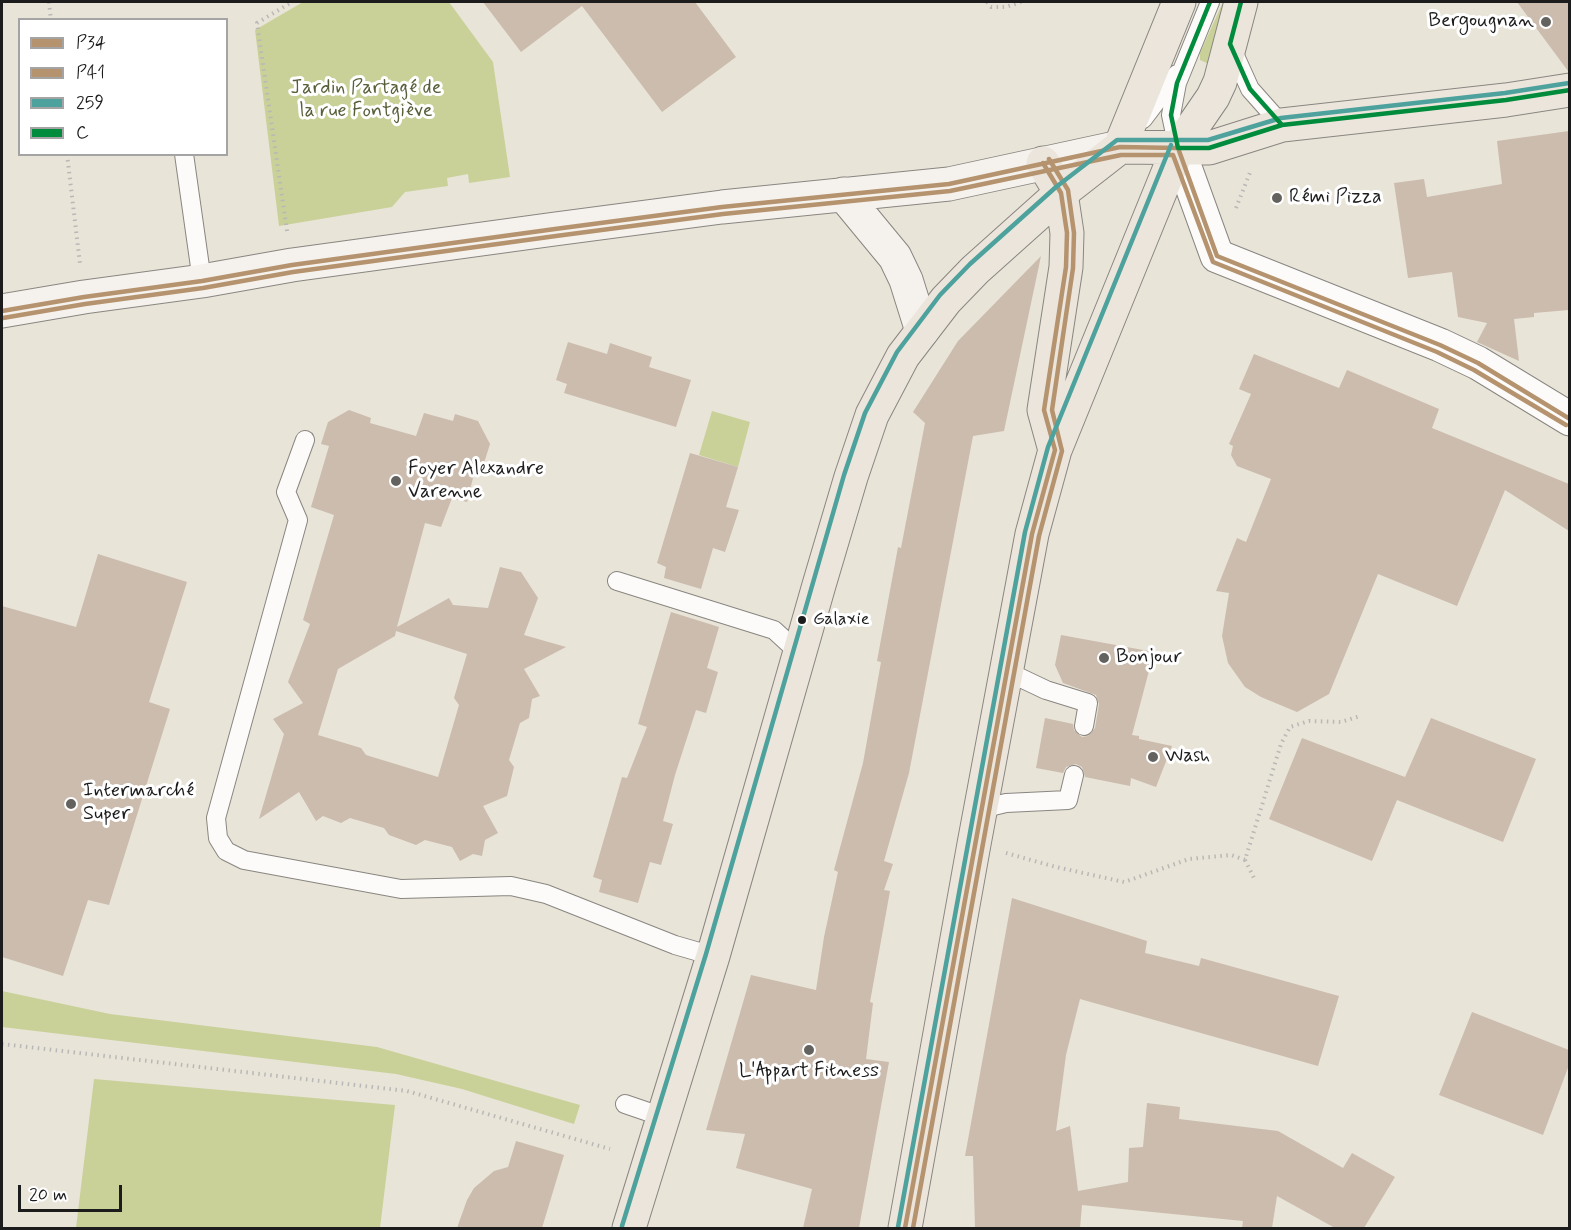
<!DOCTYPE html>
<html>
<head>
<meta charset="utf-8">
<style>
  body { margin:0 }
  #map { position:relative; width:1571px; height:1230px; overflow:hidden; background:#e9e4d8; font-family:Mynerve,sans-serif }
  canvas { display:block }
  .frame { position:absolute; inset:0; border:3px solid #1c1c1c; pointer-events:none }
  .legend { position:absolute; left:18px; top:18px; width:210px; height:138px; box-sizing:border-box; background:#fff; border:2px solid #a4a4a4; margin:0; padding:8px 10px; list-style:none; font-size:18px; color:#1c1c1c }
  .legend li { display:flex; align-items:center; gap:12px; height:30px }
  .legend b { width:30px; border:2px solid #a4a4a4 }
  .scale { position:absolute; left:18px; top:1185px; width:104px; height:27px; box-sizing:border-box; border:3px solid #1c1c1c; border-top:0; padding-left:8px; font-size:18px; line-height:21px; white-space:nowrap; color:#1c1c1c; -webkit-text-stroke:4px #fff; paint-order:stroke }
</style>
</head>
<body>
<div id="map">
<canvas width="1571" height="1230"></canvas>
<div class="frame"></div>
<ul class="legend">
<li><b style="height:8px;background:#b5936e"></b>P34</li>
<li><b style="height:8px;background:#b5936e"></b>P41</li>
<li><b style="height:8px;background:#4ea29d"></b>259</li>
<li><b style="height:8px;background:#008c3c"></b>C</li>
</ul>
<div class="scale">20 m</div>
</div>
<script>
const c = document.querySelector('canvas').getContext('2d');
c.lineJoin = 'round';
function paint(path, color) { c.fillStyle = color; c.fill(path, 'evenodd'); }
const poly = rows => new Path2D(rows.map(r => 'M' + r).join(''));
function strokePath(path, color, width, dash) { c.strokeStyle = color; c.lineWidth = width; c.lineCap = dash ? 'butt' : 'round'; c.setLineDash(dash || []); c.stroke(path); }
function label(font, color, halo, rows, align = 'center') {
  c.font = font + ' Mynerve,sans-serif'; c.lineWidth = 6; c.setLineDash([]); c.textBaseline = 'middle'; c.strokeStyle = halo; c.fillStyle = color; for (const [text, x, y, turn = 0] of rows) {
    c.save(); c.translate(x, y); c.rotate((+turn || 0) * Math.PI / 180); c.textAlign = isNaN(turn) ? turn : align; if (halo) c.strokeText(text, 0, 0); c.fillText(text, 0, 0); c.restore();
  }
}
const green = poly([
  [303,2,449,2,493,62,510,177,469,183,468,174,447,178,448,186,405,192,392,207,279,226,255,30],
  [1223,2,1224,2,1213,66,1200,60,1200,53],
  [712,411,750,422,738,467,699,455],
  [2,991,110,1014,377,1047,580,1105,574,1124,462,1089,396,1074,2,1027],
  [94,1079,395,1105,380,1228,76,1228]
]);
const building = poly([
  [483,2,695,2,736,57,662,112,582,6,521,52],
  [1517,2,1569,2,1569,72,1568,71],
  [1569,131,1569,310,1534,313,1534,317,1514,319,1519,361,1477,342,1487,323,1458,317,1452,272,1408,278,1394,183,1424,179,1427,197,1502,184,1497,141],
  [1041,256,1004,431,973,436,909,773,884,861,893,864,884,890,890,891,870,1002,873,1003,866,1059,889,1062,859,1228,803,1228,812,1189,736,1168,745,1134,706,1130,751,975,816,990,824,937,838,872,834,870,863,763,881,662,877,661,898,547,901,548,925,423,913,412,958,341],
  [568,342,607,354,610,343,652,357,649,367,691,380,676,427,564,393,567,384,556,380],
  [1254,354,1339,388,1347,370,1439,409,1432,428,1569,484,1569,531,1505,490,1457,606,1378,574,1329,694,1297,712,1261,697,1245,687,1228,663,1222,636,1229,593,1216,591,1237,538,1246,542,1271,479,1237,466,1231,455,1233,446,1229,444,1251,394,1239,389],
  [349,410,371,418,370,423,416,436,424,413,453,421,455,414,478,421,490,444,484,463,477,462,467,502,452,498,441,527,425,523,397,627,449,598,453,605,488,608,500,567,521,572,538,598,524,635,566,647,524,669,540,696,532,699,529,718,520,723,509,760,514,767,507,796,483,806,498,833,485,840,482,856,473,854,460,861,452,847,425,840,416,845,389,835,384,828,350,818,341,823,323,816,316,821,299,792,259,819,284,734,273,719,303,703,288,682,310,624,303,620,334,515,311,507,329,446,321,444,328,422],
  [396,631,467,654,454,698,459,705,438,777,366,755,361,748,318,735,338,669,395,636],
  [690,453,738,467,726,507,739,510,725,552,713,548,701,589,664,578,666,567,657,563],
  [98,554,187,582,149,702,170,709,109,905,88,900,63,976,2,957,2,606,76,627],
  [671,612,719,627,707,668,718,672,706,713,696,710,675,775,663,821,673,824,661,865,650,862,638,903,599,892,602,880,593,877,622,777,627,778,647,727,638,724],
  [1061,635,1154,652,1132,735,1139,736,1139,739,1172,746,1156,787,1131,778,1130,786,1085,777,1082,767,1076,764,1066,767,1063,773,1036,768,1045,718,1073,724,1074,730,1082,737,1088,736,1095,728,1099,704,1096,695,1063,683,1055,665],
  [1431,718,1536,759,1503,842,1397,800,1372,861,1269,819,1302,738,1405,777],
  [1012,898,1147,941,1145,953,1199,966,1201,958,1339,996,1318,1066,1080,999,1066,1055,1056,1131,1070,1126,1078,1191,1128,1182,1129,1148,1143,1147,1147,1103,1180,1107,1179,1119,1278,1131,1343,1168,1352,1153,1395,1177,1364,1228,1335,1228,1277,1196,1272,1228,1242,1228,1243,1221,1082,1205,1080,1228,975,1228,973,1156,965,1156],
  [1472,1012,1569,1050,1569,1065,1543,1135,1439,1095],
  [516,1141,564,1155,542,1228,457,1228,467,1200,474,1188,494,1171,508,1167]
]);
const path = poly([
  [49,2,51,20],
  [987,2,991,7,1006,7,1021,2],
  [67,154,80,264],
  [1236,208,1251,170],
  [287,231,257,23,292,2],
  [1006,853,1056,867,1124,882,1189,859,1231,855,1245,860,1281,744,1290,727,1309,721,1341,722,1360,716],
  [1245,860,1254,878],
  [2,1044,407,1091,610,1149]
]);
const service = poly([
  [1231,47,1250,89,1282,125],
  [1143,119,1177,74],
  [1178,148,1171,115,1177,83,1210,2],
  [184,154,202,281],
  [305,440,286,492,298,520,216,818,218,838,226,851,244,860,401,889,511,886,546,894,675,945,713,956],
  [617,581,774,630,799,653],
  [1006,671,1046,690,1088,703,1084,726],
  [981,809,1006,803,1068,800,1074,775],
  [625,1104,663,1117]
]);
const minor = poly([
  [1178,148,1217,256,1440,345,1478,363,1570,419]
]);
const secondary = poly([
  [843,194,895,257,906,280,922,331],
  [2,311,84,297,202,281,292,265,555,229,722,207,949,184,1120,147]
]);
const primary = poly([
  [1120,147,1209,148,1282,125,1506,100,1570,90],
  [1120,147,1179,2],
  [1043,163,1061,193,1067,233,1066,267,1044,410,1055,450],
  [629,1228,713,956,819,585,851,477,872,415,903,356,946,300,975,270,1061,193,1120,147],
  [905,1228,974,844,1032,534,1055,450,1178,148,1213,97,1220,82,1241,2]
]);
const bus1 = poly([
  [2,311,84,297,202,281,292,265,555,229,722,207,949,184,1120,147,1178,148,1217,256,1440,345,1478,363,1570,419],
  [905,1228,1032,534,1055,450,1044,410,1066,267,1067,233,1061,193,1043,163]
]);
const bus2 = poly([
  [3,318,85,304,203,288,293,272,556,236,723,214,950,191,1121,155,1173,155,1213,262,1437,352,1474,370,1566,425],
  [913,1228,1039,536,1062,451,1052,410,1073,268,1074,233,1068,190,1049,159]
]);
const bus3 = poly([
  [622,1226,706,954,844,475,865,413,897,352,940,295,970,264,1056,187,1117,140,1208,140,1281,118,1505,93,1569,83],
  [898,1227,1025,532,1048,447,1171,145]
]);
const bus4 = poly([
  [1210,2,1177,83,1171,115,1178,148,1209,148,1282,125,1506,100,1570,90],
  [1241,2,1230,44,1250,89,1282,125]
]);
const markers = [
  [1546,22,6,"#64625e"],
  [1277,198,6,"#64625e"],
  [396,481,6,"#64625e"],
  [802,620,5,"#1c1c1c"],
  [1104,658,6,"#64625e"],
  [1153,757,6,"#64625e"],
  [71,804,6,"#64625e"],
  [809,1050,6,"#64625e"]
];
const busNames = [
  ["Galaxie",813,620]
];
const poiNames = [
  ["Bergougnan",1534,22,"right"],
  ["Rémi Pizza",1289,198],
  ["Foyer Alexandre",408,470],
  ["Varenne",408,493],
  ["Bonjour",1116,658],
  ["Wash",1165,757],
  ["Intermarché",83,792],
  ["Super",83,815],
  ["L'Appart Fitness",809,1072,"center"]
];
const parkNames = [
  ["Jardin Partagé de",366,89],
  ["la rue Fontgiève",366,112]
];
paint(green, '#c9d198');
paint(building, '#cbbcae');
strokePath(service, '#898681', 20);
strokePath(minor, '#898681', 35);
strokePath(secondary, '#898681', 35);
strokePath(primary, '#898681', 35);
strokePath(path, '#b9b8b6', 4, [1.5, 4.5]);
strokePath(service, '#fcfbf9', 18);
strokePath(minor, '#fcfbf9', 33);
strokePath(secondary, '#f5f2ee', 33);
strokePath(primary, '#ece5dc', 33);
strokePath(bus1, '#b5936e', 4.5);
strokePath(bus2, '#b5936e', 4.5);
strokePath(bus3, '#4ea29d', 4.5);
strokePath(bus4, '#008c3c', 4.5);
for (const [x, y, r, color] of markers) { const dot = new Path2D(); dot.arc(x, y, r, 0, 2 * Math.PI); c.fillStyle = color; c.fill(dot); strokePath(dot, '#fff', 2); }
label('18px', '#1c1c1c', '#fff', busNames, 'left');
label('20px', '#1c1c1c', '#fff', poiNames, 'left');
label('20px', '#575e39', '#fff', parkNames);
</script>
</body>
</html>
